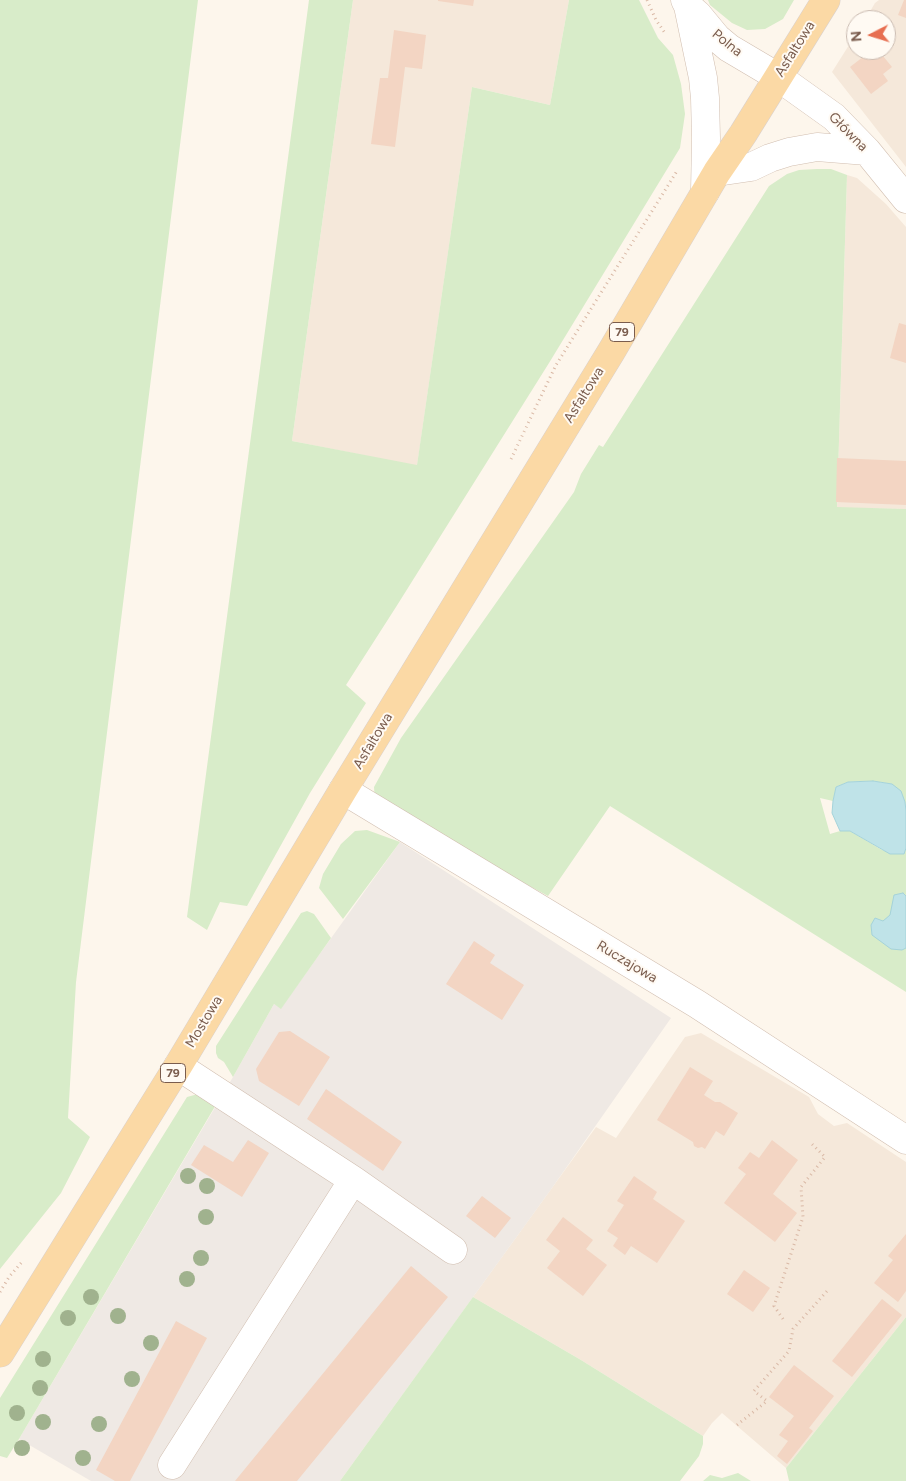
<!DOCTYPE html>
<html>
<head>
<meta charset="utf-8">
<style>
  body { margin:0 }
  #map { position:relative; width:906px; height:1481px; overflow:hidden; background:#fdf6ec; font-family:Figtree,sans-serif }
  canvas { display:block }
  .north { position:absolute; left:846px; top:10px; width:50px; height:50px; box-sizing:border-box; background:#fffaf3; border:1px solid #cabbb1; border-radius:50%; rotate:265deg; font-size:14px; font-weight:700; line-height:20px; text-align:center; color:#7a5c4d }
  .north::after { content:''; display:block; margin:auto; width:18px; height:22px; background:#e76f51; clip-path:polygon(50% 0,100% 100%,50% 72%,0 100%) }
</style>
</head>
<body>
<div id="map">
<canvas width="906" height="1481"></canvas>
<div class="north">N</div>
</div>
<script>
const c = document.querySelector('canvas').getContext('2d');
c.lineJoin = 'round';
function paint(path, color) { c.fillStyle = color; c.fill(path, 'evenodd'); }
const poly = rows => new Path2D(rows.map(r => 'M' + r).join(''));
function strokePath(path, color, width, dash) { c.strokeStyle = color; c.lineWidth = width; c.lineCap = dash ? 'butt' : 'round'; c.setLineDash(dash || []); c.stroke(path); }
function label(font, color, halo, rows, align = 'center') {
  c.font = font + ' Figtree,sans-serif'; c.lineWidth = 4; c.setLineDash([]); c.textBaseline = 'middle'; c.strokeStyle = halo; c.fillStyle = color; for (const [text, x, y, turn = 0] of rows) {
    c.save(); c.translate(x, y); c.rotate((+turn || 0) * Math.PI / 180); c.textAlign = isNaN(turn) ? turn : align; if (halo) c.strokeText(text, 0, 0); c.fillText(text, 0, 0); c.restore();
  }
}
const residential = poly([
  [353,0,569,0,550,105,472,87,417,466,292,441],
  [879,0,906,0,906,167,832,72,856,34,856,50,886,50,886,20,865,20,875,3],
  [847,175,857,178,886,204,906,227,906,509,837,508],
  [701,1033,809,1097,818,1114,834,1126,847,1123,906,1162,906,1317,786,1468,722,1413,712,1423,703,1436,581,1360,473,1297,596,1127,616,1138,685,1037]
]);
const industrial = poly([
  [400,842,671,1018,552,1188,340,1481,91,1481,19,1439,233,1077,274,1004,281,1008]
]);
const green = poly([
  [0,0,198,0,76,982,68,1118,90,1137,61,1193,0,1269],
  [309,0,353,0,292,441,417,465,472,87,550,105,569,0,639,0,658,38,673,55,681,84,685,114,680,148,549,363,396,607,346,685,366,703,310,793,247,906,220,902,207,930,187,917],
  [708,0,794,0,783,19,765,29,747,30,732,23,710,5],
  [817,169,831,169,847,175,837,507,906,509,906,811,905,802,892,784,873,781,848,782,836,787,833,801,820,798,830,834,840,831,850,831,882,850,903,854,906,848,906,992,610,806,548,896,375,803,374,787,401,738,574,492,581,474,599,445,603,447,769,186,787,174,799,170],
  [367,830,400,842,343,919,319,888,323,874,341,844,355,831],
  [307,911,314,914,331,938,281,1009,274,1004,233,1077,224,1062,218,1058,216,1053,216,1046,301,913],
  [198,1094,217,1103,19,1439,7,1458,0,1456,0,1398,187,1097],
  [473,1297,581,1360,703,1436,703,1444,699,1456,680,1481,340,1481],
  [906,1317,906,1481,789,1481,786,1468],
  [738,1473,751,1481,703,1481,710,1475,722,1478]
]);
const water = poly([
  [873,781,892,784,901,791,905,802,906,811,906,848,904,854,890,854,850,831,840,831,832,813,833,801,836,787,848,782,873,781],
  [903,893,906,896,906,948,902,950,891,949,872,935,871,925,875,918,883,921,890,915,894,895,903,893]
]);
const building = poly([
  [438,0,474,0,473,6,438,1],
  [904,0,906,0,906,18,898,15],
  [394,30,426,35,422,69,405,67,395,147,371,144,380,78,388,78],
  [872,50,878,50,892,67,883,74,888,81,871,94,850,67],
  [899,323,906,325,906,363,890,358],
  [837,458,906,461,906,505,836,502],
  [474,941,495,955,490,963,524,985,502,1020,446,984],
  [290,1031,330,1057,299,1106,259,1081,256,1069,279,1032],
  [690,1067,713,1081,704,1095,715,1102,720,1102,738,1113,724,1136,716,1131,705,1149,702,1147,698,1148,694,1146,693,1142,657,1120],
  [326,1089,402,1142,383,1171,307,1119],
  [248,1140,269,1153,242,1197,191,1165,204,1145,233,1162],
  [772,1140,798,1160,773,1194,797,1213,775,1242,724,1203,746,1174,738,1168,750,1152,759,1158],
  [634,1176,657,1192,653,1199,685,1221,657,1263,631,1246,625,1255,613,1246,618,1238,607,1231,624,1205,617,1201],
  [482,1196,511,1218,495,1238,466,1216],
  [563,1217,593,1240,586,1249,607,1265,583,1296,547,1268,560,1251,546,1240],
  [906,1234,906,1291,898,1302,874,1283,893,1260,888,1256],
  [411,1266,448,1297,297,1481,235,1481],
  [744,1270,770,1288,753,1312,727,1294],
  [882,1299,902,1315,852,1377,832,1361],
  [176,1321,207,1338,130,1481,115,1481,96,1470],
  [794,1365,834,1396,809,1428,813,1431,787,1464,777,1456,788,1441,779,1435,794,1416,769,1397]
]);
const path = poly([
  [647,0,656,20,665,33],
  [511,459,556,365,677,171],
  [0,1292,9,1277,22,1262],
  [783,1319,774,1306,803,1217,801,1187,825,1157,810,1142],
  [737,1425,767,1401,754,1391,789,1351,793,1329,828,1290]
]);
const minor = poly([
  [685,0,688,6,698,15,717,38,729,48,778,77,834,117,867,151,906,199],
  [688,6,703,78,705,98,706,138,705,192],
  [717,172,751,167,770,158,789,152,817,147,867,151],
  [343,790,697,1004,906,1140],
  [178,1066,353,1180,453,1250],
  [172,1465,353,1180]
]);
const major = poly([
  [0,1353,178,1066,343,790,611,352,717,172,743,134,826,0]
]);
const trees = [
  [188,1176],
  [207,1186],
  [206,1217],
  [201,1258],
  [187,1279],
  [91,1297],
  [118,1316],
  [68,1318],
  [151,1343],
  [43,1359],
  [132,1379],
  [40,1388],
  [17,1413],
  [43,1422],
  [99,1424],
  [22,1448],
  [83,1458]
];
const shields = [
  [622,332,25],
  [173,1073,25]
];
const shieldNames = [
  ["79",622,332],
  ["79",173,1073]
];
const streetNames = [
  ["Polna",727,43,39],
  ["Asfaltowa",795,49,-58],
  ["Główna",848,132,45],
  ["Asfaltowa",584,395,-58],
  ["Asfaltowa",373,741,-59],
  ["Ruczajowa",627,962,31],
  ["Mostowa",204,1022,-59]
];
paint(residential, '#f5e8da');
paint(industrial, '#efe9e4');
paint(green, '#d8ecc9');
paint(water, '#bfe3e8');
strokePath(water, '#a5d3da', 1);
paint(building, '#f3d5c3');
strokePath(minor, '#d1beb0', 29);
strokePath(major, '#dad1cd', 29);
strokePath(path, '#d9b8a5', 3, [1, 4]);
strokePath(minor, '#fff', 28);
strokePath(major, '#fbd9a5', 28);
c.fillStyle = '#a0b28e';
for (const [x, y] of trees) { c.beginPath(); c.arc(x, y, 8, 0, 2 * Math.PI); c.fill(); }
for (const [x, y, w] of shields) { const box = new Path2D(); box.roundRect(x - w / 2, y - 9.5, w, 19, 4); c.fillStyle = '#fffaf3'; c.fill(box); strokePath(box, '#7a5c4d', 1); }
label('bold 12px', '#7a5c4d', null, shieldNames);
label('14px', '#7a5c4d', '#fffaf3', streetNames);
</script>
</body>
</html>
